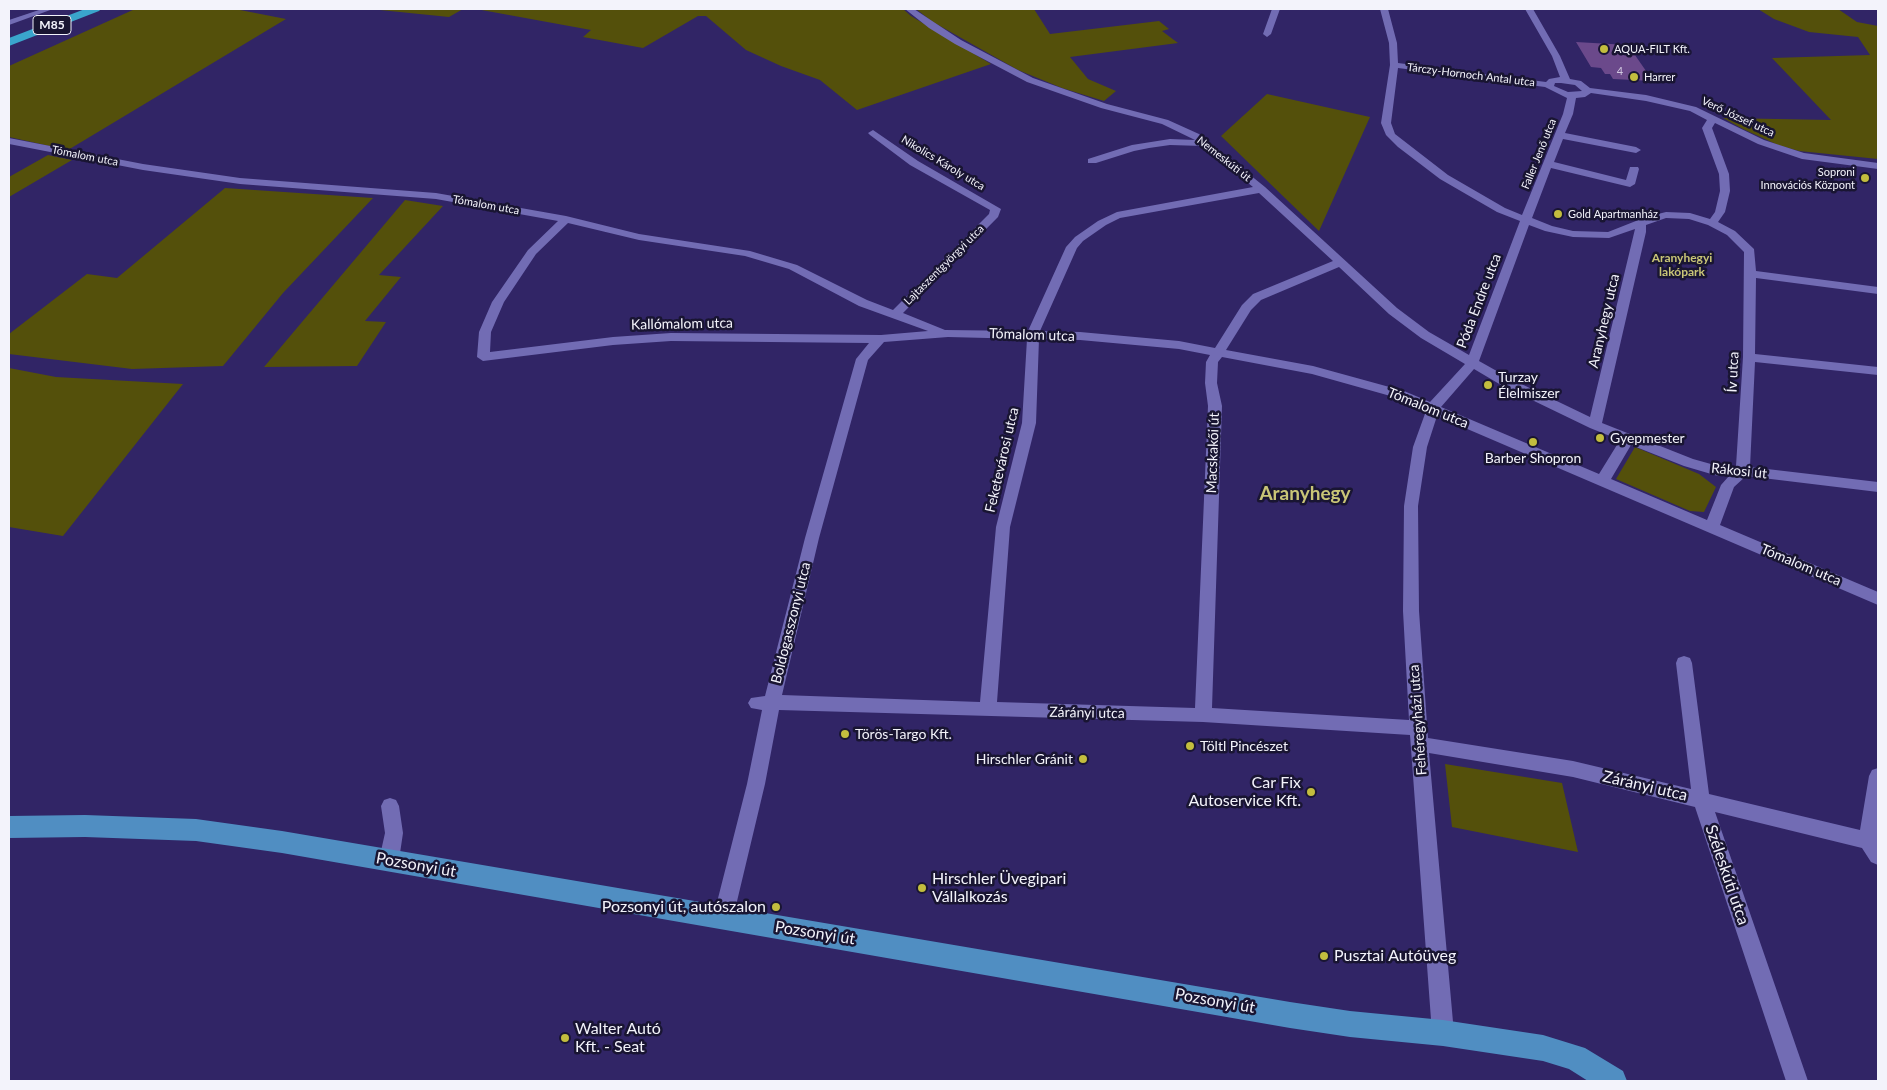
<!DOCTYPE html>
<html>
<head>
<meta charset="utf-8">
<style>
  body { margin:0 }
  #map { position:relative; width:1887px; height:1090px; overflow:hidden; background:#312566; font-family:Lato,sans-serif }
  canvas { display:block }
  .frame { position:absolute; inset:0; border:10px solid #f3f3fb; pointer-events:none }
</style>
</head>
<body>
<div id="map">
<canvas width="1887" height="1090"></canvas>
<div class="frame"></div>
</div>
<script>
const c = document.querySelector('canvas').getContext('2d');
c.lineJoin = 'round';
function paint(path, color) { c.fillStyle = color; c.fill(path, 'evenodd'); }
const poly = rows => new Path2D(rows.map(r => 'M' + r).join(''));
function strokePath(path, color, width, dash) { c.strokeStyle = color; c.lineWidth = width; c.lineCap = dash ? 'butt' : 'round'; c.setLineDash(dash || []); c.stroke(path); }
function label(font, color, halo, rows, align = 'center') {
  c.font = font + ' Lato,sans-serif'; c.lineWidth = 5; c.setLineDash([]); c.textBaseline = 'middle'; c.strokeStyle = halo; c.fillStyle = color; for (const [text, x, y, turn = 0] of rows) {
    c.save(); c.translate(x, y); c.rotate((+turn || 0) * Math.PI / 180); c.textAlign = isNaN(turn) ? turn : align; if (halo) c.strokeText(text, 0, 0); c.fillText(text, 0, 0); c.restore();
  }
}
const green = poly([
  [135,9,235,9,286,19,68,150,9,137,9,66],
  [370,9,463,9,449,17],
  [476,9,903,9,911,16,991,64,857,110,820,80,781,66,746,50,706,16,698,16,643,48,583,37,591,30],
  [916,9,1034,9,1050,34,1159,21,1169,29,1162,31,1178,43,1070,57,1088,79,1116,91,1104,101,1062,88,1018,70,933,22],
  [1758,9,1838,9,1857,22,1878,26,1878,159,1799,151,1778,145,1743,129,1723,118,1831,120,1772,58,1870,55,1858,37,1809,32,1774,19],
  [1267,94,1370,117,1319,231,1221,136],
  [48,155,72,160,9,197,9,177],
  [225,188,373,198,283,293,223,366,132,369,9,354,9,334,87,274,117,278],
  [405,200,443,206,379,275,401,277,365,321,386,322,357,366,264,367],
  [9,368,56,377,183,384,63,536,9,527],
  [1635,447,1699,474,1716,487,1704,512,1690,511,1616,479],
  [1445,764,1562,783,1578,852,1452,827]
]);
const building = poly([
  [1576,42,1628,45,1653,81,1613,79,1610,74,1605,74,1601,68,1591,67]
]);
const minor = poly([
  [42,9,53,9,9,25,9,20,42,9],
  [905,9,914,9,961,40,1033,78,1107,104,1168,120,1199,134,1265,187,1397,308,1429,332,1469,355,1520,221,1497,212,1440,179,1398,147,1386,135,1381,123,1390,65,1389,43,1380,9,1388,9,1397,43,1398,63,1546,82,1549,79,1560,77,1552,56,1525,9,1533,9,1560,56,1570,79,1581,81,1590,88,1646,95,1696,107,1764,140,1804,153,1878,163,1878,169,1802,159,1758,144,1715,123,1712,128,1729,174,1730,191,1725,212,1718,222,1735,231,1754,249,1756,271,1878,287,1878,294,1756,278,1755,354,1878,367,1878,375,1755,362,1750,467,1878,482,1878,492,1746,476,1734,487,1720,525,1878,592,1878,605,1437,416,1427,447,1418,506,1419,611,1428,738,1573,761,1691,789,1676,663,1678,658,1684,656,1690,658,1692,663,1709,794,1860,830,1869,776,1872,770,1878,768,1878,865,1871,862,1862,848,1715,812,1808,1081,1786,1081,1695,807,1573,777,1429,753,1454,1033,1451,1041,1443,1044,1435,1041,1432,1033,1410,735,1203,722,779,710,765,784,733,918,730,925,723,928,716,925,713,918,747,784,762,710,751,708,748,703,751,698,765,696,805,538,856,359,869,343,671,341,613,345,483,361,477,357,479,332,492,302,528,250,558,221,436,199,240,184,143,170,9,144,9,138,143,164,240,178,436,193,566,216,639,234,750,251,797,265,867,300,893,310,989,214,990,210,910,165,870,135,868,133,873,130,918,161,1001,209,998,217,903,313,945,330,1028,331,1066,247,1075,237,1098,221,1117,212,1253,187,1202,146,1170,145,1149,148,1134,151,1096,163,1088,163,1088,159,1132,145,1170,139,1195,140,1162,124,1101,108,1027,82,955,44,929,28,905,9],
  [1398,68,1545,87,1567,98,1563,114,1522,215,1505,208,1448,175,1395,134,1391,123,1398,68],
  [1561,83,1575,85,1582,91,1568,92,1554,86,1555,83,1561,83],
  [1591,93,1646,101,1690,111,1707,120,1702,128,1719,174,1720,191,1715,212,1710,219,1690,213,1666,212,1646,217,1608,232,1573,231,1552,226,1532,218,1551,168,1630,187,1635,184,1639,169,1638,167,1630,167,1626,180,1554,162,1563,139,1636,153,1641,150,1636,147,1565,133,1573,114,1576,98,1585,97,1591,93],
  [1259,193,1333,261,1253,294,1242,305,1215,348,1179,341,1080,332,1040,331,1077,248,1083,241,1106,225,1120,218,1259,193],
  [1666,218,1689,219,1708,225,1727,235,1744,252,1743,357,1736,466,1718,466,1693,459,1602,423,1646,232,1646,225,1666,218],
  [568,223,639,240,745,256,789,269,859,306,928,331,881,335,671,333,613,337,490,352,491,332,504,302,536,254,568,223],
  [1529,225,1545,231,1573,237,1609,238,1635,229,1590,417,1511,379,1479,361,1529,225],
  [1339,267,1389,314,1421,338,1465,364,1430,402,1404,391,1313,366,1226,350,1251,310,1261,300,1339,267],
  [948,337,1027,339,1022,423,996,527,980,702,782,695,819,538,868,360,884,342,948,337],
  [1039,339,1080,340,1179,349,1210,355,1206,362,1205,383,1208,406,1195,708,997,702,1010,527,1036,423,1039,339],
  [1222,357,1312,374,1394,397,1426,411,1413,447,1404,506,1403,611,1409,720,1212,708,1222,406,1217,383,1218,362,1222,357],
  [1474,369,1501,385,1590,428,1620,440,1599,474,1441,407,1474,369],
  [1631,445,1684,466,1718,476,1729,476,1721,485,1707,520,1611,479,1631,445],
  [1272,9,1280,9,1271,34,1267,37,1263,34,1272,9],
  [390,798,396,800,399,806,403,833,399,860,396,866,389,869,382,866,379,860,385,833,381,806,384,800,390,798]
]);
const major = poly([
  [85,815,196,819,282,831,1290,1002,1350,1011,1443,1020,1543,1035,1585,1048,1623,1071,1627,1081,1588,1081,1569,1069,1543,1061,1443,1046,1350,1037,1290,1028,282,853,196,841,85,837,9,838,9,816,85,815]
]);
const highway = poly([
  [85,9,101,9,99,11,9,46,9,38,85,9]
]);
const markers = [
  [1604,49,5,"#c3bd3e"],
  [1634,77,5,"#c3bd3e"],
  [1865,178,5,"#c3bd3e"],
  [1558,214,5,"#c3bd3e"],
  [1488,385,5,"#c3bd3e"],
  [1600,438,5,"#c3bd3e"],
  [1533,442,5,"#c3bd3e"],
  [845,734,5,"#c3bd3e"],
  [1190,746,5,"#c3bd3e"],
  [1083,759,5,"#c3bd3e"],
  [1311,792,5,"#c3bd3e"],
  [922,888,5,"#c3bd3e"],
  [776,907,5,"#c3bd3e"],
  [1324,956,5,"#c3bd3e"],
  [565,1038,5,"#c3bd3e"]
];
const farPoinames = [
  ["AQUA-FILT Kft.",1614,49],
  ["Harrer",1644,77],
  ["Soproni",1855,172,"right"],
  ["Innovációs Központ",1855,185,"right"],
  ["Gold Apartmanház",1568,214]
];
const numberNames = [
  ["4",1620,71]
];
const farStreetnames = [
  ["Tárczy-Hornoch Antal utca",1471,75,7],
  ["Verő József utca",1738,117,25],
  ["Faller Jenő utca",1539,154,-68],
  ["Tómalom utca",85,156,11],
  ["Nemeskúti út",1224,159,38],
  ["Nikolics Károly utca",943,163,31],
  ["Tómalom utca",486,205,10],
  ["Lajtaszentgyörgyi utca",944,265,-45]
];
const shields = [
  [52,25,38]
];
const shieldNames = [
  ["M85",52,25]
];
const farNeighbourhoodnames = [
  ["Aranyhegyi",1682,258],
  ["lakópark",1682,272]
];
const streetNames = [
  ["Póda Endre utca",1479,301,-69],
  ["Aranyhegy utca",1604,321,-77],
  ["Kallómalom utca",682,324,-1],
  ["Tómalom utca",1032,335,2],
  ["Ív utca",1733,372,-87],
  ["Tómalom utca",1428,408,22],
  ["Macskakői út",1213,453,-88],
  ["Feketevárosi utca",1002,460,-77],
  ["Rákosi út",1739,471,6],
  ["Tómalom utca",1801,565,23],
  ["Boldogasszonyi utca",791,623,-76],
  ["Zárányi utca",1087,713,1],
  ["Fehéregyházi utca",1418,720,-94]
];
const poiNames = [
  ["Turzay",1498,377],
  ["Élelmiszer",1498,393],
  ["Gyepmester",1610,438],
  ["Barber Shopron",1533,458,"center"],
  ["Törös-Targo Kft.",855,734],
  ["Töltl Pincészet",1200,746],
  ["Hirschler Gránit",1073,759,"right"]
];
const nearPoinames = [
  ["Car Fix",1301,783,"right"],
  ["Autoservice Kft.",1301,801,"right"],
  ["Hirschler Üvegipari",932,879],
  ["Vállalkozás",932,897],
  ["Pozsonyi út, autószalon",766,907,"right"],
  ["Pusztai Autóüveg",1334,956],
  ["Walter Autó",575,1029],
  ["Kft. - Seat",575,1047]
];
const nearStreetnames = [
  ["Zárányi utca",1645,786,13],
  ["Pozsonyi út",416,865,10],
  ["Széleskúti utca",1727,875,71],
  ["Pozsonyi út",815,933,9],
  ["Pozsonyi út",1215,1001,10]
];
const districtNames = [
  ["Aranyhegy",1305,494]
];
paint(green, '#54500b');
paint(building, '#6b498b');
paint(minor, '#726cb4');
paint(major, '#508ec2');
paint(highway, '#3aa5cc');
for (const [x, y, r, color] of markers) { const dot = new Path2D(); dot.arc(x, y, r, 0, 2 * Math.PI); c.fillStyle = color; c.fill(dot); strokePath(dot, '#191532', 2); }
label('11px', '#f3f3fb', '#191532', farPoinames, 'left');
label('11px', '#d1c8df', null, numberNames);
label('11px', '#f3f3fb', '#191532', farStreetnames);
for (const [x, y, w] of shields) { const box = new Path2D(); box.roundRect(x - w / 2, y - 9.5, w, 19, 4); c.fillStyle = '#191532'; c.fill(box); strokePath(box, '#f3f3fb', 1); }
label('bold 12px', '#f3f3fb', null, shieldNames);
label('bold 12px', '#c9c577', '#191532', farNeighbourhoodnames);
label('14px', '#f3f3fb', '#191532', streetNames);
label('14px', '#f3f3fb', '#191532', poiNames, 'left');
label('16px', '#f3f3fb', '#191532', nearPoinames, 'left');
label('16px', '#f3f3fb', '#191532', nearStreetnames);
label('bold 19px', '#c9c577', '#191532', districtNames);
</script>
</body>
</html>
